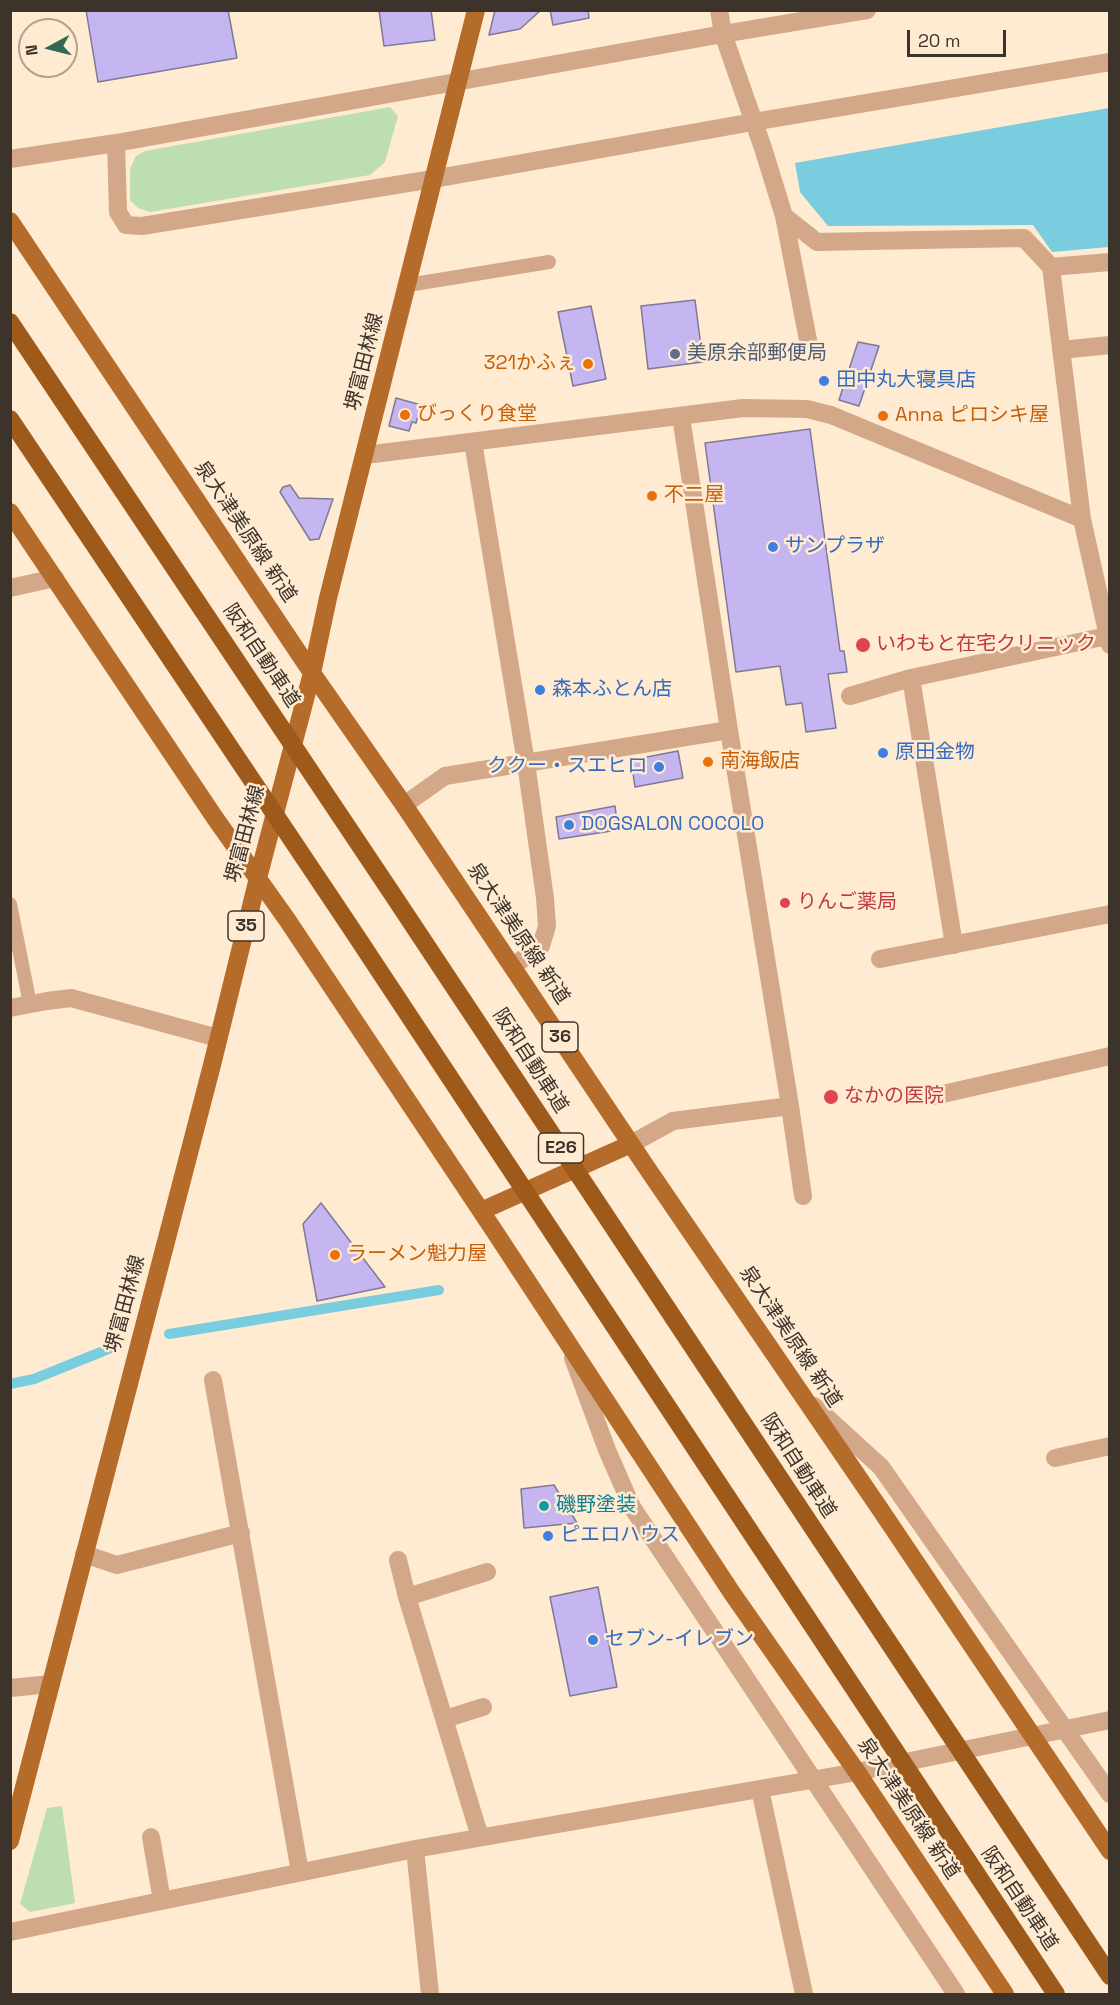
<!DOCTYPE html>
<html>
<head>
<meta charset="utf-8">
<style>
  body { margin:0 }
  #map { position:relative; width:1120px; height:2005px; overflow:hidden; background:#ffead2; font-family:"Space Grotesk",sans-serif }
  canvas { display:block }
  .frame { position:absolute; inset:0; border:12px solid #3c342b; pointer-events:none }
  .north { position:absolute; left:18px; top:18px; width:60px; height:60px; box-sizing:border-box; background:#ffead2; border:2px solid #b1a18f; border-radius:50%; rotate:263deg; font-size:16px; font-weight:700; line-height:24px; text-align:center; color:#3c342b }
  .north::after { content:''; display:block; margin:auto; width:21px; height:27px; background:#316a52; clip-path:polygon(50% 0,100% 100%,50% 72%,0 100%) }
  .scale { position:absolute; left:907px; top:30px; width:99px; height:27px; box-sizing:border-box; border:3px solid #3c342b; border-top:0; padding-left:8px; font-size:18px; line-height:21px; white-space:nowrap; color:#3c342b; -webkit-text-stroke:4px #ffead2; paint-order:stroke }
</style>
</head>
<body>
<div id="map">
<canvas width="1120" height="2005"></canvas>
<div class="frame"></div>
<div class="north">N</div>
<div class="scale">20 m</div>
</div>
<script>
const c = document.querySelector('canvas').getContext('2d');
c.lineJoin = 'round';
function paint(path, color) { c.fillStyle = color; c.fill(path, 'evenodd'); }
const poly = rows => new Path2D(rows.map(r => 'M' + r).join(''));
function strokePath(path, color, width, dash) { c.strokeStyle = color; c.lineWidth = width; c.lineCap = dash ? 'butt' : 'round'; c.setLineDash(dash || []); c.stroke(path); }
function label(font, color, halo, rows, align = 'center') {
  c.font = font + ' "Space Grotesk","Noto Sans JP",sans-serif'; c.lineWidth = 5; c.setLineDash([]); c.textBaseline = 'middle'; c.strokeStyle = halo; c.fillStyle = color; for (const [text, x, y, turn = 0] of rows) {
    c.save(); c.translate(x, y); c.rotate((+turn || 0) * Math.PI / 180); c.textAlign = isNaN(turn) ? turn : align; if (halo) c.strokeText(text, 0, 0); c.fillText(text, 0, 0); c.restore();
  }
}
const green = poly([
  [390,107,398,116,385,162,370,175,150,212,138,208,130,200,130,169,136,156,145,151],
  [62,1806,75,1903,30,1912,20,1904,47,1808]
]);
const water = poly([
  [1109,108,1109,247,1052,252,1033,225,828,226,800,192,795,163]
]);
const stream = poly([
  [169,1334,439,1290],
  [10,1384,34,1379,111,1348]
]);
const building = poly([
  [86,10,228,10,237,58,98,82,86,10],
  [379,10,431,10,435,40,384,46,379,10],
  [495,10,541,10,520,29,489,35,495,10],
  [550,10,588,10,589,18,553,25,550,10],
  [695,300,703,362,648,369,641,306,695,300],
  [591,306,606,379,573,386,558,312,591,306],
  [858,342,879,346,859,406,839,400,858,342],
  [396,398,421,405,416,423,412,422,409,431,389,426,396,398],
  [810,429,840,651,844,651,847,672,828,674,836,728,806,732,802,703,786,705,780,666,736,672,705,443,810,429],
  [290,485,299,498,333,499,319,539,310,540,280,492,283,487,290,485],
  [678,751,683,778,635,787,631,760,678,751],
  [615,806,618,830,559,839,556,817,615,806],
  [321,1203,385,1287,317,1301,303,1224,321,1203],
  [554,1485,577,1523,524,1528,521,1489,554,1485],
  [598,1587,617,1687,570,1696,550,1597,598,1587]
]);
const lane = poly([
  [408,285,549,262],
  [10,904,30,1004]
]);
const street = poly([
  [719,10,723,34,763,148,784,216,817,242,1024,238,1051,267,1082,519,1110,645],
  [116,143,118,212,126,225,142,226,433,179,753,122,1110,62],
  [10,159,116,143,723,34,867,10],
  [784,216,808,340],
  [1051,267,1110,262],
  [1061,350,1110,345],
  [681,417,729,730,790,1106,803,1196],
  [473,442,526,763,545,898,547,926,541,946,513,966],
  [365,455,743,408,807,409,831,415,1082,519],
  [10,588,55,578],
  [911,678,954,945],
  [850,696,911,678,1107,636],
  [404,805,445,776,729,730],
  [880,959,1110,914],
  [10,1008,47,1001,71,998,218,1038],
  [934,1096,1110,1056],
  [631,1144,673,1121,790,1106],
  [573,1358,607,1450,632,1507,956,1994],
  [213,1380,300,1872],
  [814,1406,881,1467,1110,1794],
  [1055,1458,1110,1446],
  [84,1554,117,1565,241,1533],
  [398,1560,407,1597,480,1837],
  [407,1597,487,1572],
  [10,1688,51,1684],
  [445,1719,483,1707],
  [760,1789,804,1994],
  [151,1837,162,1901],
  [415,1849,430,1994],
  [10,1932,415,1849,857,1772,1110,1720]
]);
const primary = poly([
  [10,221,312,673,404,805,647,1168,878,1506,1110,1851],
  [10,512,215,818,288,921,495,1232,732,1593,857,1772,1005,1994],
  [481,1211,631,1144],
  [10,1841,212,1065,258,878,312,673,328,598,476,10]
]);
const highwayBridge = poly([
  [10,322,393,895,1110,1976],
  [10,419,349,925,1056,1994]
]);
const markers = [
  [675,354,6,"#5c6f8a"],
  [588,364,6,"#e8710a"],
  [824,381,6,"#3f7fe0"],
  [405,415,6,"#e8710a"],
  [883,416,6,"#e8710a"],
  [652,496,6,"#e8710a"],
  [773,547,6,"#3f7fe0"],
  [863,645,8,"#e0444e"],
  [540,690,6,"#3f7fe0"],
  [883,753,6,"#3f7fe0"],
  [708,762,6,"#e8710a"],
  [659,767,6,"#3f7fe0"],
  [569,825,6,"#3f7fe0"],
  [785,903,6,"#e0444e"],
  [831,1097,8,"#e0444e"],
  [335,1255,6,"#e8710a"],
  [544,1506,6,"#0f9aa8"],
  [548,1536,6,"#3f7fe0"],
  [593,1640,6,"#3f7fe0"]
];
const shields = [
  [246,926,36],
  [560,1037,36],
  [561,1148,45]
];
const shieldNames = [
  ["35",246,926],
  ["36",560,1037],
  ["E26",561,1148]
];
const serviceNames = [
  ["美原余部郵便局",687,354]
];
const streetNames = [
  ["堺富田林線",365,362,-76],
  ["泉大津美原線 新道",245,532,56],
  ["阪和自動車道",261,656,56],
  ["堺富田林線",246,834,-75],
  ["泉大津美原線 新道",518,934,56],
  ["阪和自動車道",530,1061,57],
  ["堺富田林線",126,1304,-75],
  ["泉大津美原線 新道",790,1337,56],
  ["阪和自動車道",798,1466,57],
  ["泉大津美原線 新道",908,1809,56],
  ["阪和自動車道",1019,1899,56]
];
const foodNames = [
  ["321かふぇ",576,364,"right"],
  ["びっくり食堂",417,415],
  ["Anna ピロシキ屋",895,416],
  ["不二屋",664,496],
  ["南海飯店",720,762],
  ["ラーメン魁力屋",347,1255]
];
const shopNames = [
  ["田中丸大寝具店",836,381],
  ["サンプラザ",785,547],
  ["森本ふとん店",552,690],
  ["原田金物",895,753],
  ["ククー・スエヒロ",647,767,"right"],
  ["DOGSALON COCOLO",581,825],
  ["ピエロハウス",560,1536],
  ["セブン-イレブン",605,1640]
];
const healthNames = [
  ["いわもと在宅クリニック",876,645],
  ["りんご薬局",797,903],
  ["なかの医院",844,1097]
];
const cultureNames = [
  ["磯野塗装",556,1506]
];
paint(green, '#bddeb1');
paint(water, '#7accdf');
strokePath(stream, '#7accdf', 10);
paint(building, '#c5b6f2');
strokePath(building, '#7f7993', 1.5);
strokePath(lane, '#d2a889', 14);
strokePath(street, '#d2a889', 18);
strokePath(primary, '#b56b29', 18);
strokePath(highwayBridge, '#9e5a1b', 18);
for (const [x, y, r, color] of markers) { const dot = new Path2D(); dot.arc(x, y, r, 0, 2 * Math.PI); c.fillStyle = color; c.fill(dot); strokePath(dot, '#ffead2', 2); }
for (const [x, y, w] of shields) { const box = new Path2D(); box.roundRect(x - w / 2, y - 15, w, 30, 4.5); c.fillStyle = '#ffead2'; c.fill(box); strokePath(box, '#3c342b', 1.5); }
label('bold 18px', '#3c342b', null, shieldNames);
label('20px', '#4e5e75', '#ffead2', serviceNames, 'left');
label('20px', '#3c342b', '#ffead2', streetNames);
label('20px', '#c56008', '#ffead2', foodNames, 'left');
label('20px', '#366cbe', '#ffead2', shopNames, 'left');
label('20px', '#be3a42', '#ffead2', healthNames, 'left');
label('20px', '#0d838f', '#ffead2', cultureNames, 'left');
</script>
</body>
</html>
